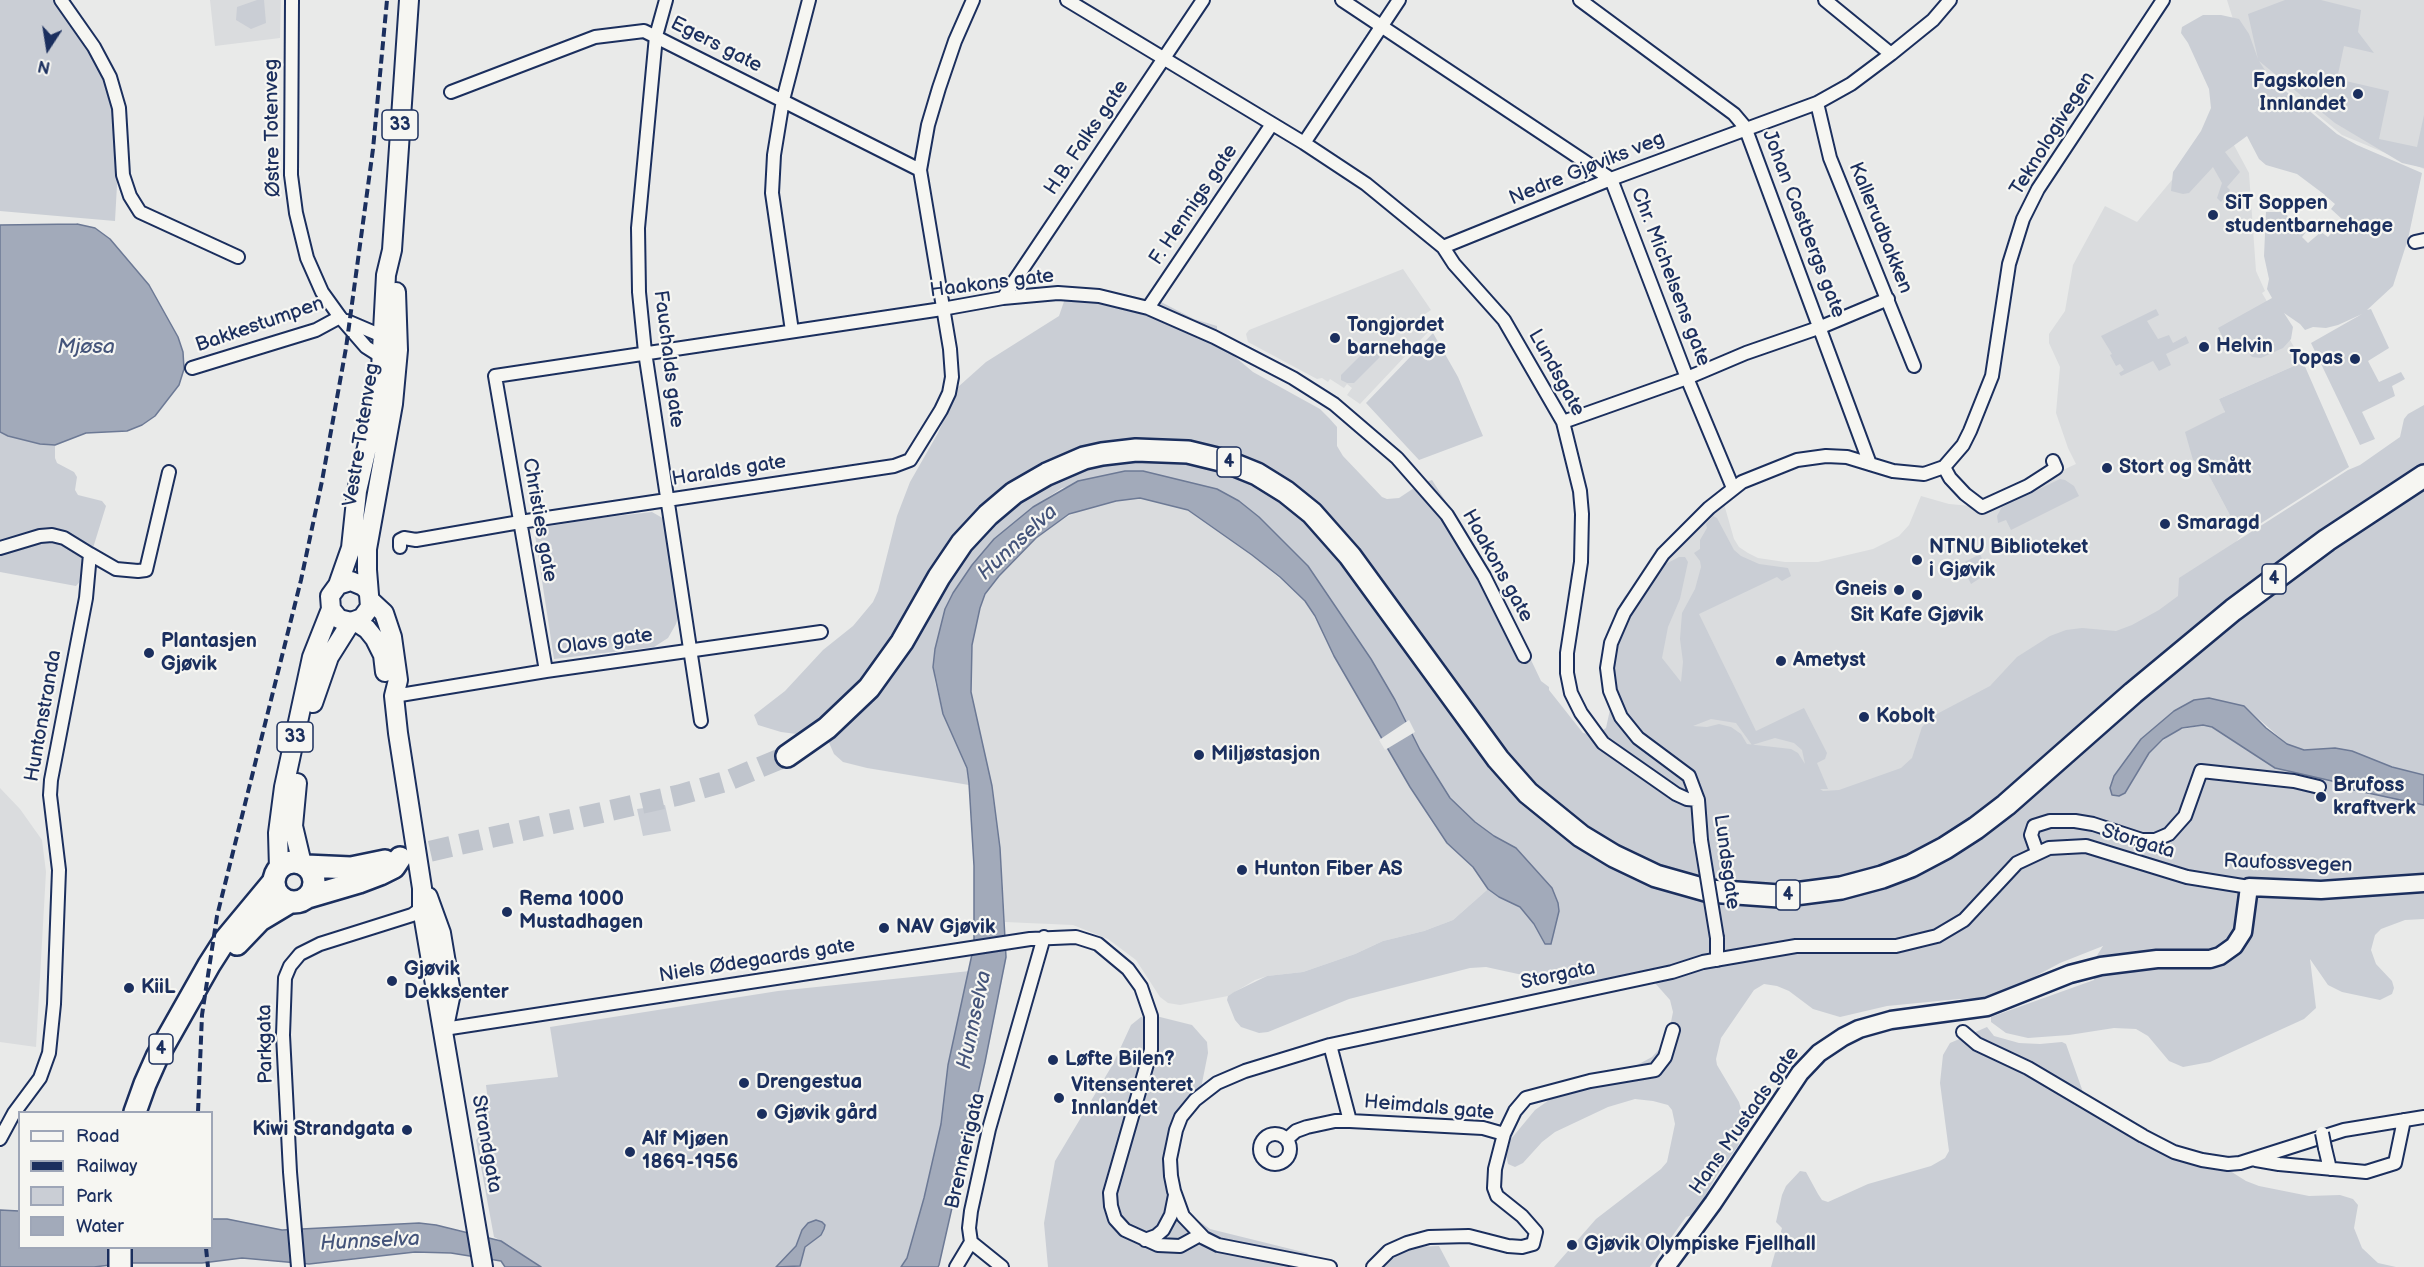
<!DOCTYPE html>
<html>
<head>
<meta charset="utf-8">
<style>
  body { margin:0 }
  #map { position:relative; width:2424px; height:1267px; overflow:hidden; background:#e9eae9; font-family:"Balsamiq Sans",sans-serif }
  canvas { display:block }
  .legend { position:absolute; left:18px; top:1111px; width:195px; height:138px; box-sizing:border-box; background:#f6f6f2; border:2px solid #9ea6b7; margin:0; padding:8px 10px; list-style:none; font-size:18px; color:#1b2f5e }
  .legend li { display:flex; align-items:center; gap:12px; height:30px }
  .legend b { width:30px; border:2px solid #9ea6b7 }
  .north { position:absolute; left:18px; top:18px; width:60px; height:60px; -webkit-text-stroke:4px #f6f6f2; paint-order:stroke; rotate:192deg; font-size:16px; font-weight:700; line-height:24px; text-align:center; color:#1b2f5e }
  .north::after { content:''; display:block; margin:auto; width:21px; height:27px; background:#1b2f5e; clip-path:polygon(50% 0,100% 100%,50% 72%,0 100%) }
</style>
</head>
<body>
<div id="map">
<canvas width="2424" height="1267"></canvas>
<ul class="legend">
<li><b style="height:8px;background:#f6f6f2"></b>Road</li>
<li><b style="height:8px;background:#1b2f5e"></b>Railway</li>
<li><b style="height:16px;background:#caced5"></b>Park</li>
<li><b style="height:16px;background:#a2aaba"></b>Water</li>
</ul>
<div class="north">N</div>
</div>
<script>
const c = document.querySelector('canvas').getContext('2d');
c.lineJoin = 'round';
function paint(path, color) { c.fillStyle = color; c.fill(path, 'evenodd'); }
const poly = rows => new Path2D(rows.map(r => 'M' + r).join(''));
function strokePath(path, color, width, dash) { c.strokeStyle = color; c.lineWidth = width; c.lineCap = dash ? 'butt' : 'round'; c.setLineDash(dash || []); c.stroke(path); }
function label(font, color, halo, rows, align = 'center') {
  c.font = font + ' "Balsamiq Sans",sans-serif'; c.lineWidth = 4.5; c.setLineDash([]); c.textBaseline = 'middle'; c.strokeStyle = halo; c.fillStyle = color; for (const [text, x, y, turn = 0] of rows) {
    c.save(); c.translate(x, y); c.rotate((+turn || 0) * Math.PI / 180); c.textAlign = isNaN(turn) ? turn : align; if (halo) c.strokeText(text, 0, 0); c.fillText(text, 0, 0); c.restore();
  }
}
const built = poly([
  [210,0,281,0,280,38,215,46],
  [2227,0,2424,0,2424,169,2342,135,2244,54],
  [2221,121,2249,173,2256,271,2265,291,2262,293,2303,362,2219,399,2225,411,2193,460,2207,472,2241,536,2181,608,1831,813,1718,815,1636,592,1722,497,1734,539,1739,547,1748,553,1758,558,1785,562,1818,562,1873,549,1899,536,1909,525,1921,496,1949,504,1982,507,2076,464,2068,448,2056,413,2060,367,2049,343,2049,334,2065,311,2073,265,2105,206,2137,222],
  [1403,269,1431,310,1425,314,1424,323,1428,332,1360,404,1347,395,1352,388,1347,384,1344,388,1330,379,1328,382,1322,378,1317,379,1248,342,1246,334,1249,330],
  [1140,498,1188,510,1253,555,1305,601,1431,821,1447,843,1473,867,1488,889,1453,920,1424,931,1383,941,1355,954,1303,972,1267,976,1255,980,1228,996,1180,1005,1168,1003,1160,997,1136,960,1108,939,1073,925,1005,922,1000,848,992,786,971,692,972,645,980,608,985,594,999,576,1047,528,1082,509,1116,501],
  [0,788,20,809,42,840,46,872,36,1047,0,1042]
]);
const green = poly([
  [0,0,54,0,107,80,120,131,115,221,0,211],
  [257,0,264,0,266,23,251,29,236,20,237,7],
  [2285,0,2321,0,2361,10,2358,32,2374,53,2344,46,2337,79,2389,91,2379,139,2417,147,2424,115,2424,168,2402,163,2335,123,2259,61,2270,78,2337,134,2357,145,2422,173,2408,239,2393,286,2367,310,2371,309,2389,348,2368,361,2379,382,2401,372,2405,379,2392,386,2395,396,2362,412,2375,439,2360,445,2311,343,2362,314,2338,325,2326,328,2313,327,2305,330,2300,324,2284,313,2293,327,2291,339,2283,348,2261,358,2252,357,2246,350,2242,351,2233,338,2224,340,2218,328,2272,298,2267,289,2269,279,2264,256,2266,212,2283,212,2306,232,2302,237,2308,243,2321,232,2328,237,2343,220,2331,209,2335,204,2328,198,2326,200,2325,195,2297,174,2266,165,2259,159,2247,136,2225,152,2240,172,2227,187,2230,190,2221,202,2217,198,2222,183,2213,167,2189,193,2183,194,2171,191,2173,172,2201,131,2211,108,2209,89,2188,43,2181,33,2182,27,2203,15,2221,15,2239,19,2249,34,2258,59,2248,14],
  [1069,287,1094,288,1161,302,1194,319,1217,326,1217,332,1222,343,1234,356,1253,372,1320,409,1329,418,1337,427,1337,446,1343,456,1382,497,1387,499,1399,498,1420,484,1432,480,1485,563,1541,681,1549,687,1549,690,1583,733,1595,735,1606,728,1611,705,1611,649,1619,606,1625,596,1658,568,1679,557,1685,557,1688,562,1680,599,1668,627,1662,658,1681,682,1683,662,1680,639,1682,613,1695,589,1701,567,1700,561,1694,553,1700,549,1700,540,1707,528,1706,524,1713,516,1717,518,1734,550,1741,556,1759,564,1788,568,1791,576,1782,581,1777,577,1699,614,1756,731,1804,708,1827,753,1825,759,1817,763,1828,789,1820,789,1823,791,1839,790,1901,768,1912,758,1922,727,1933,716,1990,686,2017,657,2050,636,2066,630,2082,628,2116,631,2132,625,2159,610,2178,596,2179,578,2348,470,2360,465,2400,437,2404,419,2408,414,2424,405,2424,775,2392,767,2352,751,2335,748,2304,750,2287,744,2244,706,2141,739,2114,776,2110,788,2129,787,2149,753,2174,731,2203,725,2211,727,2275,768,2332,781,2354,790,2424,805,2424,919,2405,920,2381,929,2375,935,2371,950,2376,964,2392,981,2394,988,2392,994,2380,1000,2342,992,2328,985,2310,959,2316,1008,2304,1019,2210,1062,2183,1067,2169,1061,2148,1036,2136,1029,2114,1028,2069,1035,2028,1038,2006,1033,1991,1022,1991,1017,2094,980,2096,957,2103,946,2060,963,1995,998,1959,999,1887,1006,1840,1017,1813,1009,1789,991,1777,986,1764,984,1754,990,1721,1038,1716,1059,1717,1065,1739,1102,1743,1116,1742,1133,1738,1146,1717,1175,1695,1214,1686,1217,1650,1267,1554,1267,1596,1219,1661,1169,1667,1162,1675,1124,1672,1110,1668,1105,1653,1101,1635,1099,1608,1107,1555,1132,1542,1142,1523,1163,1515,1167,1508,1164,1506,1155,1511,1139,1535,1110,1573,1083,1588,1076,1637,1065,1652,1057,1662,1046,1669,1032,1673,1012,1670,1000,1655,983,1634,978,1589,986,1573,986,1486,967,1470,968,1349,999,1268,1032,1259,1033,1241,1027,1235,1020,1227,1000,1228,996,1234,992,1267,976,1303,972,1355,954,1383,941,1424,931,1453,920,1488,889,1499,897,1520,907,1534,924,1546,944,1552,944,1558,903,1494,836,1475,822,1450,798,1420,750,1395,700,1371,659,1308,566,1217,489,1143,471,1062,488,1033,507,994,539,945,609,935,649,933,667,935,682,943,714,967,768,969,785,867,768,843,762,834,754,827,738,781,732,758,725,754,715,785,691,823,650,853,626,873,602,878,591,897,516,910,482,938,433,958,387,986,362,1059,316],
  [1711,719,1736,723,1752,745,1775,738,1794,743,1802,750,1805,764,1798,753,1791,749,1747,744,1741,734,1731,727,1719,724,1707,727,1693,726],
  [2156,309,2159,315,2147,321,2158,339,2169,335,2173,343,2186,336,2189,343,2166,354,2171,365,2159,371,2153,361,2121,376,2119,373,2124,370,2120,364,2116,366,2110,355,2112,354,2101,336],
  [1433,333,1458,377,1483,436,1419,460,1366,403],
  [1369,347,1380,357,1354,383,1347,383,1341,380,1341,375],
  [2303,362,2349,467,2241,536,2207,472,2193,460,2185,432,2225,412,2219,399],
  [0,432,8,436,40,444,55,445,55,458,57,463,74,472,77,477,75,490,78,495,102,501,106,506,84,577,76,586,0,572],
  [2060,479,2065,480,2074,486,2079,496,2011,530,2006,520,1998,523,1997,516,2002,507],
  [652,512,666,520,680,611,676,624,668,638,654,647,554,659,535,535,538,528,599,518],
  [1980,554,1988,573,1971,584,1961,564],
  [665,805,671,831,643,836,637,809],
  [970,971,948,1065,941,1124,924,1198,907,1258,901,1267,541,1267,509,1245,494,1237,476,1140,482,1133,479,1117,489,1110,486,1085,558,1077,550,1027,778,991],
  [1156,1016,1192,1025,1207,1042,1208,1053,1201,1088,1182,1124,1174,1162,1182,1199,1189,1214,1210,1229,1307,1253,1320,1267,1048,1267,1044,1223,1055,1161,1113,1064,1131,1025,1141,1017],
  [1987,1027,1994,1036,2019,1043,2040,1044,2062,1042,2066,1044,2084,1095,2139,1136,2227,1169,2246,1181,2259,1186,2309,1196,2340,1195,2353,1199,2358,1205,2354,1228,2362,1248,2378,1263,2396,1267,1771,1267,1782,1228,1776,1222,1782,1195,1786,1186,1800,1171,1806,1172,1818,1194,1822,1200,1828,1202,1868,1184,1931,1166,1945,1158,1949,1151,1940,1083,1943,1055,1950,1043],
  [1439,1246,1450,1267,1384,1267,1397,1255,1414,1247]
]);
const water = poly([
  [77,224,95,228,110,239,149,285,178,337,183,352,184,369,179,385,155,416,142,425,127,431,86,433,55,445,40,444,8,436,0,432,0,225,77,224],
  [1125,471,1143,471,1217,489,1239,501,1259,517,1308,566,1371,659,1395,700,1420,750,1450,798,1475,822,1494,836,1516,848,1552,888,1558,903,1559,911,1551,944,1545,944,1534,924,1520,907,1499,897,1488,889,1473,867,1447,843,1410,787,1334,656,1315,616,1305,601,1280,577,1252,555,1188,510,1140,498,1116,501,1069,514,1036,538,999,576,985,594,980,608,972,645,971,692,992,786,1000,848,1006,957,985,1062,939,1265,938,1267,901,1267,907,1258,924,1198,941,1124,948,1065,974,945,974,866,969,783,967,768,943,714,933,667,935,649,945,609,953,593,972,565,994,539,1033,507,1078,481,1125,471],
  [2209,698,2244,706,2266,728,2287,744,2304,750,2335,748,2352,751,2392,767,2424,775,2424,805,2354,790,2332,781,2275,768,2212,727,2203,725,2182,728,2163,739,2149,753,2125,793,2119,796,2112,795,2110,788,2114,776,2141,739,2174,711,2194,700,2209,698],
  [0,1210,19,1211,20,1248,212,1248,212,1219,227,1219,282,1230,419,1223,436,1225,501,1241,541,1267,505,1267,501,1261,451,1253,415,1252,309,1264,242,1258,202,1263,127,1263,94,1267,0,1267,0,1210],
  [816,1220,822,1222,825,1225,824,1229,821,1235,805,1247,800,1266,776,1267,796,1246,802,1230,808,1223,816,1220]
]);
const pier = poly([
  [1409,720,1415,732,1385,750,1379,740]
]);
const highwayTunnel = poly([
  [400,858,679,795,727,781,787,756]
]);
const street = poly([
  [61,0,94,47,110,77,119,108,123,175,130,196,140,212,238,257],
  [292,0,291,175,296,213,307,258,322,292,340,317,366,347,377,354,388,355],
  [666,0,656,36,638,228,639,292,645,352,701,721],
  [1067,0,1304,143,1366,184,1443,247,1454,264,1504,320,1563,422,1580,491,1582,514,1581,562,1567,653,1567,673,1571,693,1581,713,1603,743,1676,794,1687,799,1698,800,1701,840],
  [1342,0,1611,179,1687,378,1733,488],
  [1580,0,1734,114,1745,127,1870,464],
  [1825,0,1891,54],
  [451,92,595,37,644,31,920,170],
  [1817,103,1830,158,1914,366],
  [1304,143,1399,0],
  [2415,242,2424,240],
  [1443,247,1611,179,1817,103,1851,84,1891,54,1933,20,1950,0],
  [1003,298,1203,0],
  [1148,308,1272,124],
  [347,321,382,336,388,341],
  [792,331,772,193,774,155,783,100,809,0],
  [192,368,316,330,340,317],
  [1563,422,1687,378,1746,353,1821,327,1888,299],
  [1944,467,1950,478,1965,494,1982,507,2028,486,2056,468,2053,461],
  [400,547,400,540,404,538,416,540,520,522,894,466,910,460,941,410,949,393,952,377,950,349,920,170,928,125,939,88,955,41,973,0],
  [0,548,40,536,52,535,64,538,90,554],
  [546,671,495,376,942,309,1003,298,1058,293,1099,296,1148,308,1214,337,1293,378,1334,404,1397,458,1447,515,1484,576,1524,656],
  [394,696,546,671,821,632],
  [1698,800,1689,776,1638,738,1621,717,1610,691,1607,668,1611,643,1624,613,1663,554,1709,508,1742,482,1797,460,1826,456,1847,457,1893,471,1924,474,1944,467,1963,445,1970,431,1992,376,2009,264,2023,219,2038,189,2163,0],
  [2037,852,2031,835,2034,826,2050,821,2075,821,2093,824,2142,840,2155,840,2169,834,2185,816,2201,771,2294,781,2319,787],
  [1717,938,1717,960],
  [444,1029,1030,939,1076,937,1098,944,1128,969,1141,987,1151,1016,1151,1050,1110,1193,1111,1206,1115,1219,1125,1230,1158,1245,1180,1246,1200,1235],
  [1963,1032,1977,1044,2028,1068,2143,1136,2174,1152,2202,1160,2228,1164,2240,1163,2344,1130,2424,1117],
  [1330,1045,1350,1121,1483,1128,1504,1134],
  '1260 1149a15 15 0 1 1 30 0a15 15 0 1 1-30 0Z',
  [0,1139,14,1113,40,1078,49,1053,54,1004,59,870,50,795,51,780,86,598,90,554,116,569,138,571,146,570,169,472],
  [1287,1139,1296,1131,1307,1127,1335,1121,1350,1121],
  [2325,1148,2330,1169],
  [2256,1160,2279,1164,2366,1172,2395,1163,2404,1120],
  [1145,1240,1156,1236,1163,1230,1171,1215,1175,1195],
  [971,1242,1002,1267],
  [298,1267,290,1172,283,1035,285,978,290,966,300,954,320,944,412,915,422,908],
  [956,1267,971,1242,969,1228,971,1211,989,1129,1044,937],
  [1330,1267,1218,1245,1204,1238,1183,1216,1174,1191,1171,1176,1170,1159,1176,1130,1181,1117,1195,1100,1217,1083,1245,1071,1330,1045,1672,972,1703,962,1796,946,1896,946,1937,936,1964,920,2017,863,2049,848,2086,846,2187,877,2249,887],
  [1373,1267,1389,1251,1407,1243,1429,1237,1469,1236,1508,1246,1522,1247,1533,1244,1536,1232,1522,1216,1497,1196,1494,1188,1495,1169,1504,1134,1515,1111,1526,1098,1590,1081,1655,1070,1665,1057,1673,1030]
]);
const secondary = poly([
  [1666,1267,1713,1203,1800,1073,1819,1053,1843,1037,1859,1029,1891,1020,1987,1007,2070,974,2101,966,2157,959,2210,959,2220,956,2234,946,2243,932,2249,887,2321,890,2424,883]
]);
const primary = poly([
  [338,585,351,548,357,491,375,413,381,369,386,275,392,250,409,0],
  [368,591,363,586,351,581,338,585,330,596,331,609,339,619,351,622,362,618,370,607,367,570,367,549,393,404,398,350,396,292],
  [371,601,384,613,392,637,398,680,394,696,398,733,422,888,422,908,483,1267],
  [355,621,367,629,375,639,383,655,385,672],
  [313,703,329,657,351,622],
  [297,783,293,826,302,864],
  [279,869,278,833,284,787,312,657,331,609],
  [428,897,441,933,451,993,445,1022]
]);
const highway = poly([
  [787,756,827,728,869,688,902,642,939,577,962,543,988,515,1014,493,1047,474,1084,458,1102,454,1136,450,1188,452,1225,461,1257,474,1286,492,1312,513,1350,556,1498,759,1528,793,1581,836,1614,856,1656,876,1709,891,1779,896,1841,888,1882,877,1911,866,1945,848,1976,828,2006,805,2133,693,2233,610,2327,540,2424,476],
  '274 882a20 20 0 1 1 40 0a20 20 0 1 1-40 0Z',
  [306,866,351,868,385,861],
  [308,897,359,882,380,874,394,867,400,858],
  [237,944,260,920,290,902],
  [135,1112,145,1084,157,1057,209,965,225,940,274,881],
  [120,1248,120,1267]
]);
const rail = poly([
  [198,1112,202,1015,217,916,301,580,322,481,346,348,373,149,387,0],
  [206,1248,208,1267]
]);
const streetBridge = poly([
  [1701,840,1717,938],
  [2322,1133,2325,1148]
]);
const markers = [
  [2358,94,6,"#1b2f5e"],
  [2213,215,6,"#1b2f5e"],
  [1335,338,6,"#1b2f5e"],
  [2204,347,6,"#1b2f5e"],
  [2355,359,6,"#1b2f5e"],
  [2107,468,6,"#1b2f5e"],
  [2165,524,6,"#1b2f5e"],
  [1917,560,6,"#1b2f5e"],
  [1899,590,6,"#1b2f5e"],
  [1917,595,6,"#1b2f5e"],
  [149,653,6,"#1b2f5e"],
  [1781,661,6,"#1b2f5e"],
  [1864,717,6,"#1b2f5e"],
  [1199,755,6,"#1b2f5e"],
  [2321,797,6,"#1b2f5e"],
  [1242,870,6,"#1b2f5e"],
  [507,912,6,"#1b2f5e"],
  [884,928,6,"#1b2f5e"],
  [392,981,6,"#1b2f5e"],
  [129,988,6,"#1b2f5e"],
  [1053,1060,6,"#1b2f5e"],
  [744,1083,6,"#1b2f5e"],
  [1059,1098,6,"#1b2f5e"],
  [762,1114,6,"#1b2f5e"],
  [407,1130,6,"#1b2f5e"],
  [630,1152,6,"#1b2f5e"],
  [1572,1245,6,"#1b2f5e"]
];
const shields = [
  [400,125,36],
  [1229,462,24],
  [2274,579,24],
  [295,737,36],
  [1788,895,24],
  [161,1049,24]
];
const shieldNames = [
  ["33",400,125],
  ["4",1229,462],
  ["4",2274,579],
  ["33",295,737],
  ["4",1788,895],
  ["4",161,1049]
];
const streetNames = [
  ["Egers gate",716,45,27],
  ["Østre Totenveg",273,128,-91],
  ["Teknologivegen",2053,134,-58],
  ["H.B. Falks gate",1087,138,-56],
  ["Nedre Gjøviks veg",1587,169,-22],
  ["F. Hennigs gate",1194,205,-56],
  ["Johan Castbergs gate",1803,224,69],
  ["Kallerudbakken",1880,228,68],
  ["Chr. Michelsens gate",1670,277,69],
  ["Haakons gate",992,284,-7],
  ["Bakkestumpen",260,325,-19],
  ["Fauchalds gate",668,359,83],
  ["Lundsgate",1556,373,61],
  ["Vestre Totenveg",362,435,-81],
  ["Haralds gate",729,471,-9],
  ["Christies gate",539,520,80],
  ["Haakons gate",1497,566,61],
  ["Olavs gate",605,642,-8],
  ["Huntonstranda",44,716,-80],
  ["Storgata",2138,842,17],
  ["Lundsgate",1726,862,82],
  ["Raufossvegen",2288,864,2],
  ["Niels Ødegaards gate",757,961,-9],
  ["Storgata",1558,976,-12],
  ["Parkgata",266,1044,-91],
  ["Heimdals gate",1429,1108,5],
  ["Hans Mustads gate",1745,1121,-55],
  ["Strandgata",486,1144,80],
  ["Brennerigata",966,1151,-77]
];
const poiNames = [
  ["Fagskolen",2346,82,"right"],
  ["Innlandet",2346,105,"right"],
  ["SiT Soppen",2225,204],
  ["studentbarnehage",2225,227],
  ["Tongjordet",1347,326],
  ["barnehage",1347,349],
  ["Helvin",2216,347],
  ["Topas",2343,359,"right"],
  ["Stort og Smått",2119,468],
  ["Smaragd",2177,524],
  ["NTNU Biblioteket",1929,548],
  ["i Gjøvik",1929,571],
  ["Gneis",1887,590,"right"],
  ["Sit Kafe Gjøvik",1917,616,"center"],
  ["Plantasjen",161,642],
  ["Gjøvik",161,665],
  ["Ametyst",1793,661],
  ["Kobolt",1876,717],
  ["Miljøstasjon",1211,755],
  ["Brufoss",2333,786],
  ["kraftverk",2333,809],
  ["Hunton Fiber AS",1254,870],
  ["Rema 1000",519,900],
  ["Mustadhagen",519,923],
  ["NAV Gjøvik",896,928],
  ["Gjøvik",404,970],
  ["Dekksenter",404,993],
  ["KiiL",141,988],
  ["Løfte Bilen?",1065,1060],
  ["Drengestua",756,1083],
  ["Vitensenteret",1071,1086],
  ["Innlandet",1071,1109],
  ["Gjøvik gård",774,1114],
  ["Kiwi Strandgata",395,1130,"right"],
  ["Alf Mjøen",642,1140],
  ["1869-1956",642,1163],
  ["Gjøvik Olympiske Fjellhall",1584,1245]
];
const waterNames = [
  ["Mjøsa",86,348],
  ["Hunnselva",1018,543,-43],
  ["Hunnselva",975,1020,-78],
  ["Hunnselva",370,1242,-3]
];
paint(built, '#dadcde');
paint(green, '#caced5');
paint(water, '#a2aaba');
strokePath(water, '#6c7995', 1.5);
paint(pier, '#e9eae9');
strokePath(highwayTunnel, '#c0c5cd', 21, [21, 10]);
strokePath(street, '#1b2f5e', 16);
strokePath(secondary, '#1b2f5e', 21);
strokePath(primary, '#1b2f5e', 22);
strokePath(highway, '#1b2f5e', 26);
strokePath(street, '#f6f6f2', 12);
strokePath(secondary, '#f6f6f2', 16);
strokePath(primary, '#f6f6f2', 18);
strokePath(highway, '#f6f6f2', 21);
strokePath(rail, '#1b2f5e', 4, [9, 4.5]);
strokePath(streetBridge, '#1b2f5e', 16, []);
strokePath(streetBridge, '#f6f6f2', 12);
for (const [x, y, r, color] of markers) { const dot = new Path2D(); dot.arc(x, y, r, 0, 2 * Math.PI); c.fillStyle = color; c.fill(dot); strokePath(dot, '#f6f6f2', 2); }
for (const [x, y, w] of shields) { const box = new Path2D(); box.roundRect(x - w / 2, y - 15, w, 30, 4.5); c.fillStyle = '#f6f6f2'; c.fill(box); strokePath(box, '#1b2f5e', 1.5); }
label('bold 18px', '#1b2f5e', null, shieldNames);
label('20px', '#1b2f5e', '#f6f6f2', streetNames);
label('bold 20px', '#1b2f5e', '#f6f6f2', poiNames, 'left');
label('italic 21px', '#44547a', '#f6f6f2', waterNames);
</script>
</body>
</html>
